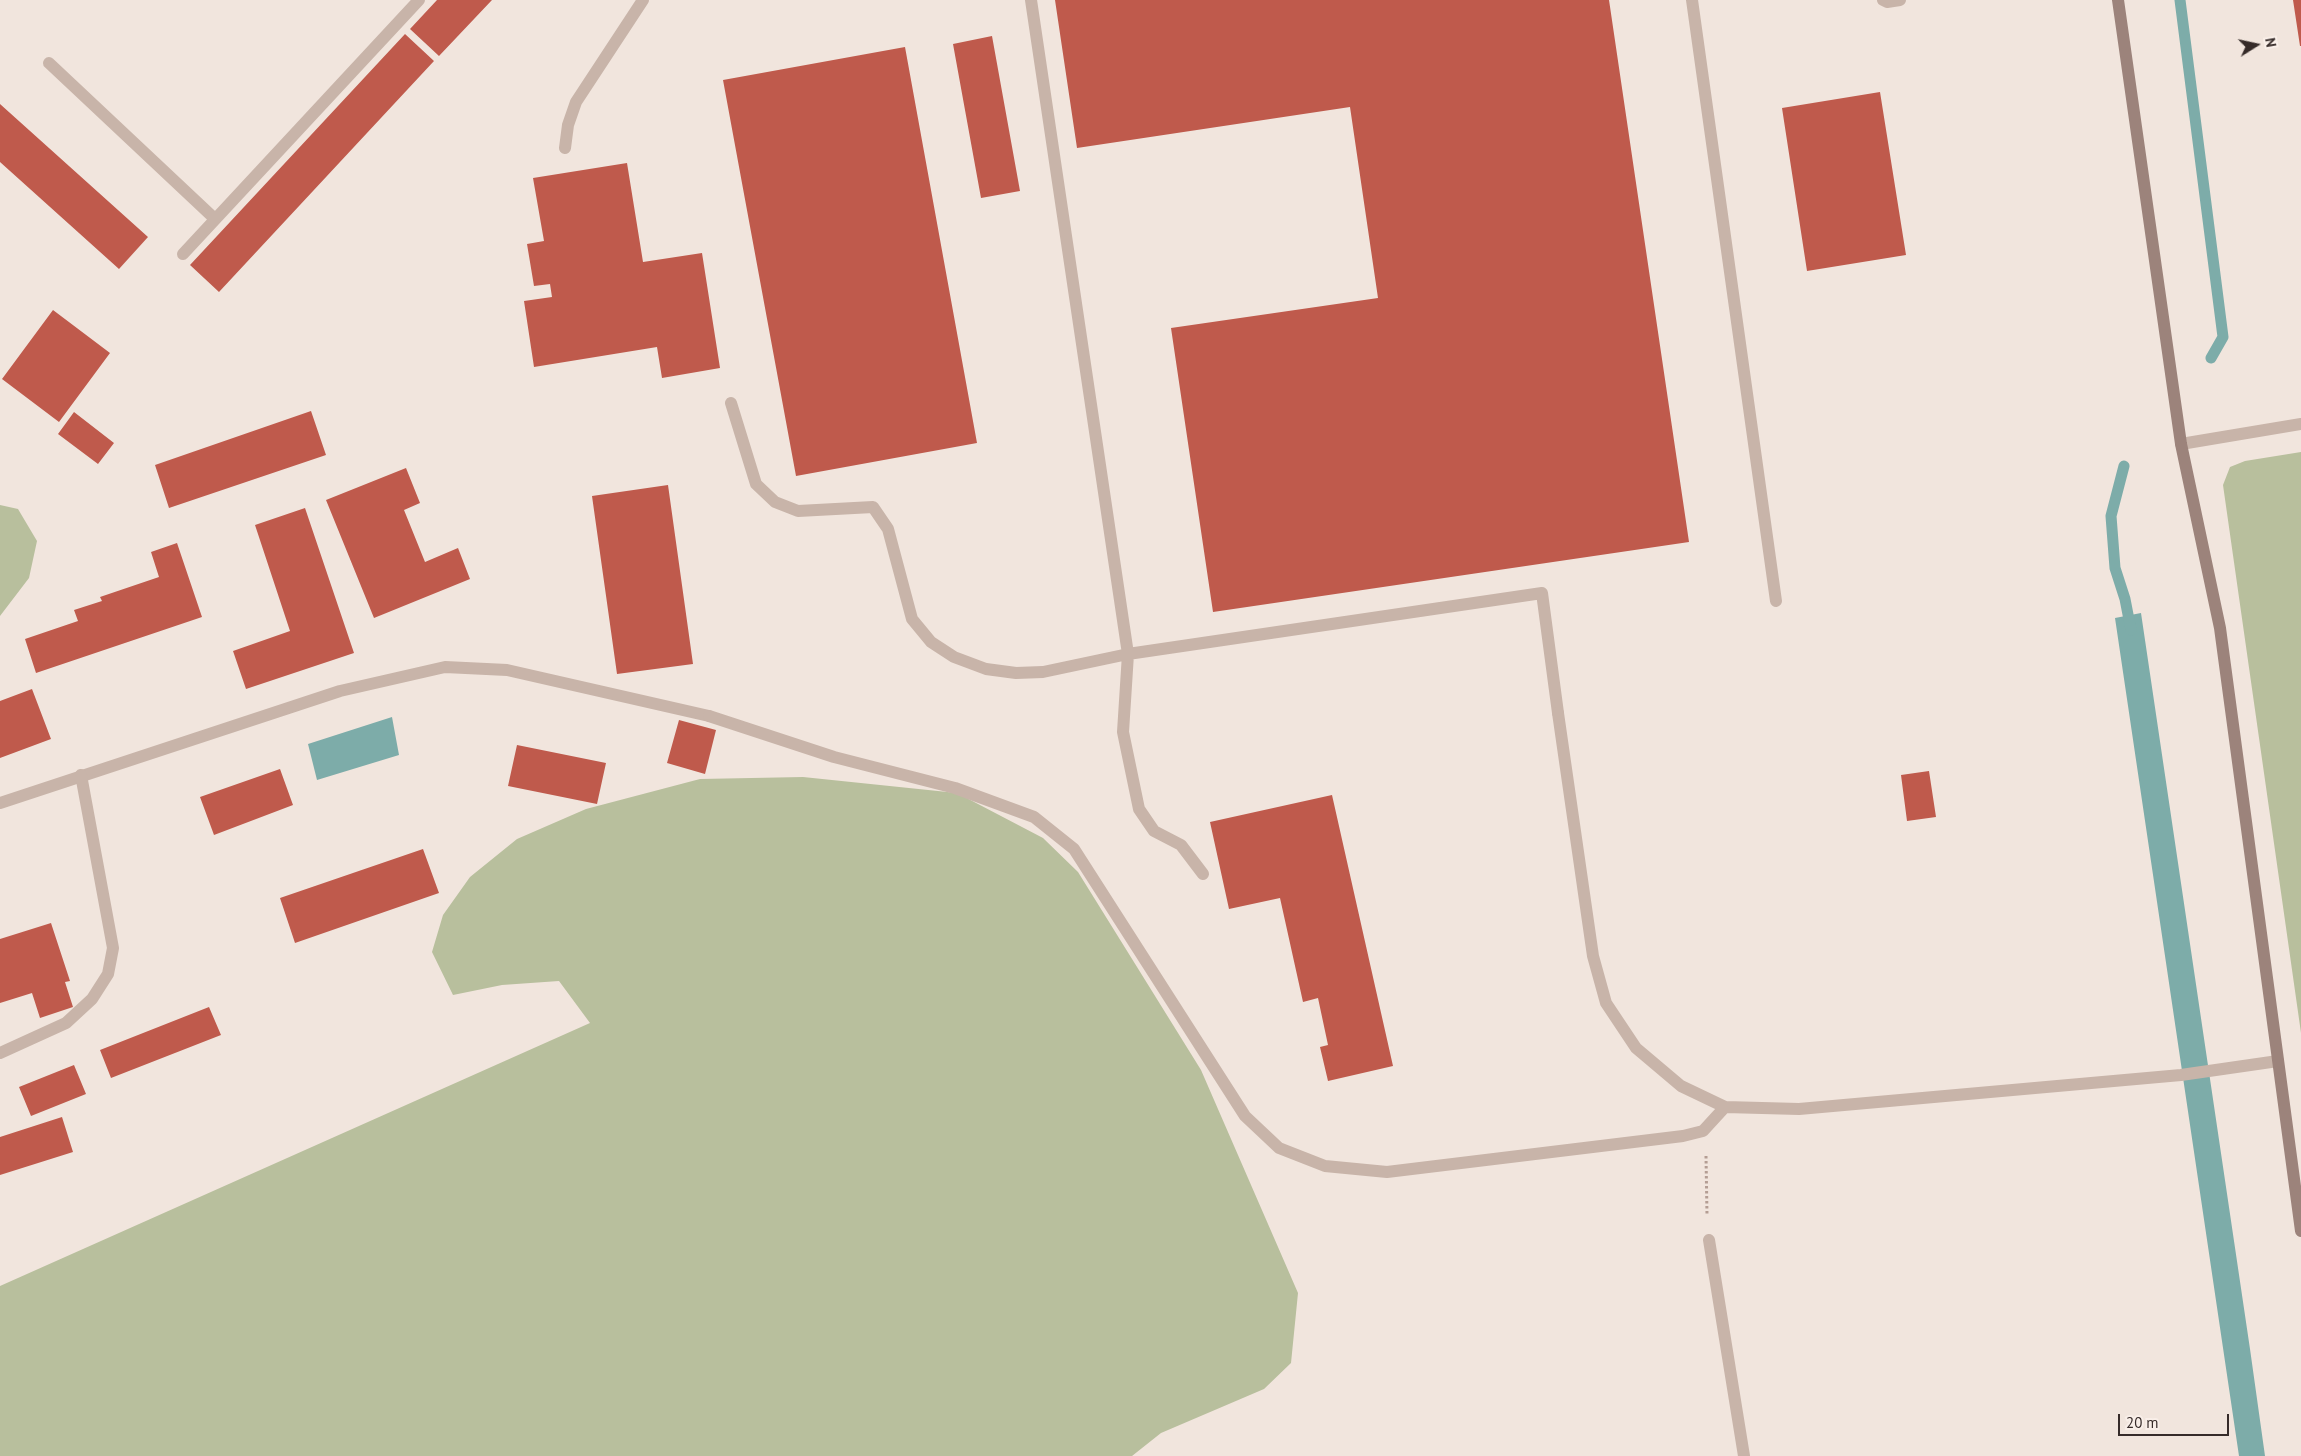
<!DOCTYPE html>
<html>
<head>
<meta charset="utf-8">
<style>
  body { margin:0 }
  #map { position:relative; width:2301px; height:1456px; overflow:hidden; background:#f1e5dd; font-family:"PT Sans",sans-serif }
  canvas { display:block }
  .north { position:absolute; left:2231px; top:20px; width:50px; height:50px; -webkit-text-stroke:4px #f9efe9; paint-order:stroke; rotate:80deg; font-size:14px; font-weight:700; line-height:20px; text-align:center; color:#362b29 }
  .north::after { content:''; display:block; margin:auto; width:18px; height:22px; background:#362b29; clip-path:polygon(50% 0,100% 100%,50% 72%,0 100%) }
  .scale { position:absolute; left:2118px; top:1414px; width:111px; height:22px; box-sizing:border-box; border:2px solid #362b29; border-top:0; padding-left:6px; font-size:15px; line-height:18px; white-space:nowrap; color:#362b29; -webkit-text-stroke:4px #f9efe9; paint-order:stroke }
</style>
</head>
<body>
<div id="map">
<canvas width="2301" height="1456"></canvas>
<div class="north">N</div>
<div class="scale">20 m</div>
</div>
<script>
const c = document.querySelector('canvas').getContext('2d');
c.lineJoin = 'round';
function paint(path, color) { c.fillStyle = color; c.fill(path, 'evenodd'); }
const poly = rows => new Path2D(rows.map(r => 'M' + r).join(''));
function strokePath(path, color, width, dash) { c.strokeStyle = color; c.lineWidth = width; c.lineCap = dash ? 'butt' : 'round'; c.setLineDash(dash || []); c.stroke(path); }
const green = poly([
  [2301,452,2301,1033,2223,485,2230,467,2245,461],
  [0,505,18,509,37,541,29,578,0,616],
  [803,777,957,793,1043,838,1078,872,1201,1070,1298,1293,1291,1363,1264,1389,1161,1433,1132,1456,0,1456,0,1286,590,1023,559,981,502,985,453,995,432,952,443,915,470,877,517,839,586,809,700,779]
]);
const water = poly([
  [2141,613,2250,1349,2265,1456,2239,1456,2115,618],
  [392,717,399,755,317,780,308,744]
]);
const stream = poly([
  [2180,0,2223,337,2211,358],
  [2124,466,2111,516,2115,568,2125,599,2131,630]
]);
const building = poly([
  [437,0,492,0,439,56,410,29],
  [1055,0,1609,0,1689,542,1213,612,1171,328,1378,298,1350,107,1077,148],
  [2293,0,2301,0,2301,46,2300,46],
  [405,34,434,61,219,292,190,265],
  [992,36,1020,191,981,198,953,44],
  [905,47,977,443,796,476,723,80],
  [1880,92,1906,255,1807,271,1782,108],
  [0,104,148,237,119,269,0,162],
  [627,163,643,262,702,253,720,368,662,378,657,347,534,367,524,301,552,297,550,284,534,286,527,244,544,241,533,178],
  [53,310,110,353,59,422,2,379],
  [311,411,326,455,169,508,155,465],
  [74,412,114,443,98,464,58,434],
  [406,468,420,503,404,510,425,562,458,548,470,579,374,618,326,500],
  [668,485,693,664,617,674,592,496],
  [305,508,354,653,246,689,233,651,290,631,255,525],
  [177,543,202,617,36,673,25,639,78,621,74,610,102,601,100,597,159,577,151,552],
  [32,689,51,739,0,758,0,701],
  [679,720,716,730,705,774,667,763],
  [517,745,606,763,597,804,508,786],
  [280,769,293,805,214,835,200,797],
  [1929,771,1936,817,1907,821,1901,775],
  [1332,795,1393,1066,1328,1081,1320,1047,1328,1045,1318,998,1303,1002,1280,898,1229,909,1210,822],
  [423,849,439,893,295,943,280,898],
  [51,923,70,981,65,982,73,1007,40,1018,32,993,0,1003,0,939],
  [209,1007,221,1035,111,1078,100,1050],
  [74,1065,86,1094,31,1116,19,1087],
  [62,1117,73,1152,0,1175,0,1137]
]);
const path = poly([
  [1706,1156,1707,1215]
]);
const lane = poly([
  [1031,0,1128,654,1123,732,1139,809,1154,831,1181,845,1203,874],
  [1692,0,1776,601],
  [1883,0,1887,2,1900,0],
  [49,63,215,219],
  [565,148,568,125,576,102,643,0],
  [183,254,419,0],
  [731,403,756,484,775,502,798,511,873,507,888,529,912,619,931,642,954,657,986,669,1016,673,1043,672,1128,654,1542,593,1558,713],
  [2181,444,2301,424],
  [0,803,340,691,445,667,507,670,709,716],
  [1709,1240,1744,1456]
]);
const street = poly([
  [1558,713,1593,956,1606,1003,1636,1048,1681,1086,1725,1107,1799,1109,2181,1075,2278,1061],
  [709,716,834,757,955,788,1034,817,1074,849,1245,1116,1279,1148,1325,1166,1387,1172,1683,1136,1703,1131,1725,1107],
  [0,1053,66,1023,92,999,108,974,113,948,81,775]
]);
const secondary = poly([
  [2118,0,2181,444,2220,628,2301,1231]
]);
paint(green, '#b8bf9d');
paint(water, '#7daca9');
strokePath(stream, '#7daca9', 11);
paint(building, '#bf5a4c');
strokePath(path, '#b49d93', 3, [2.5, 2.5]);
strokePath(lane, '#c8b4a9', 12);
strokePath(street, '#c8b4a9', 12);
strokePath(secondary, '#9c837b', 12);
</script>
</body>
</html>
